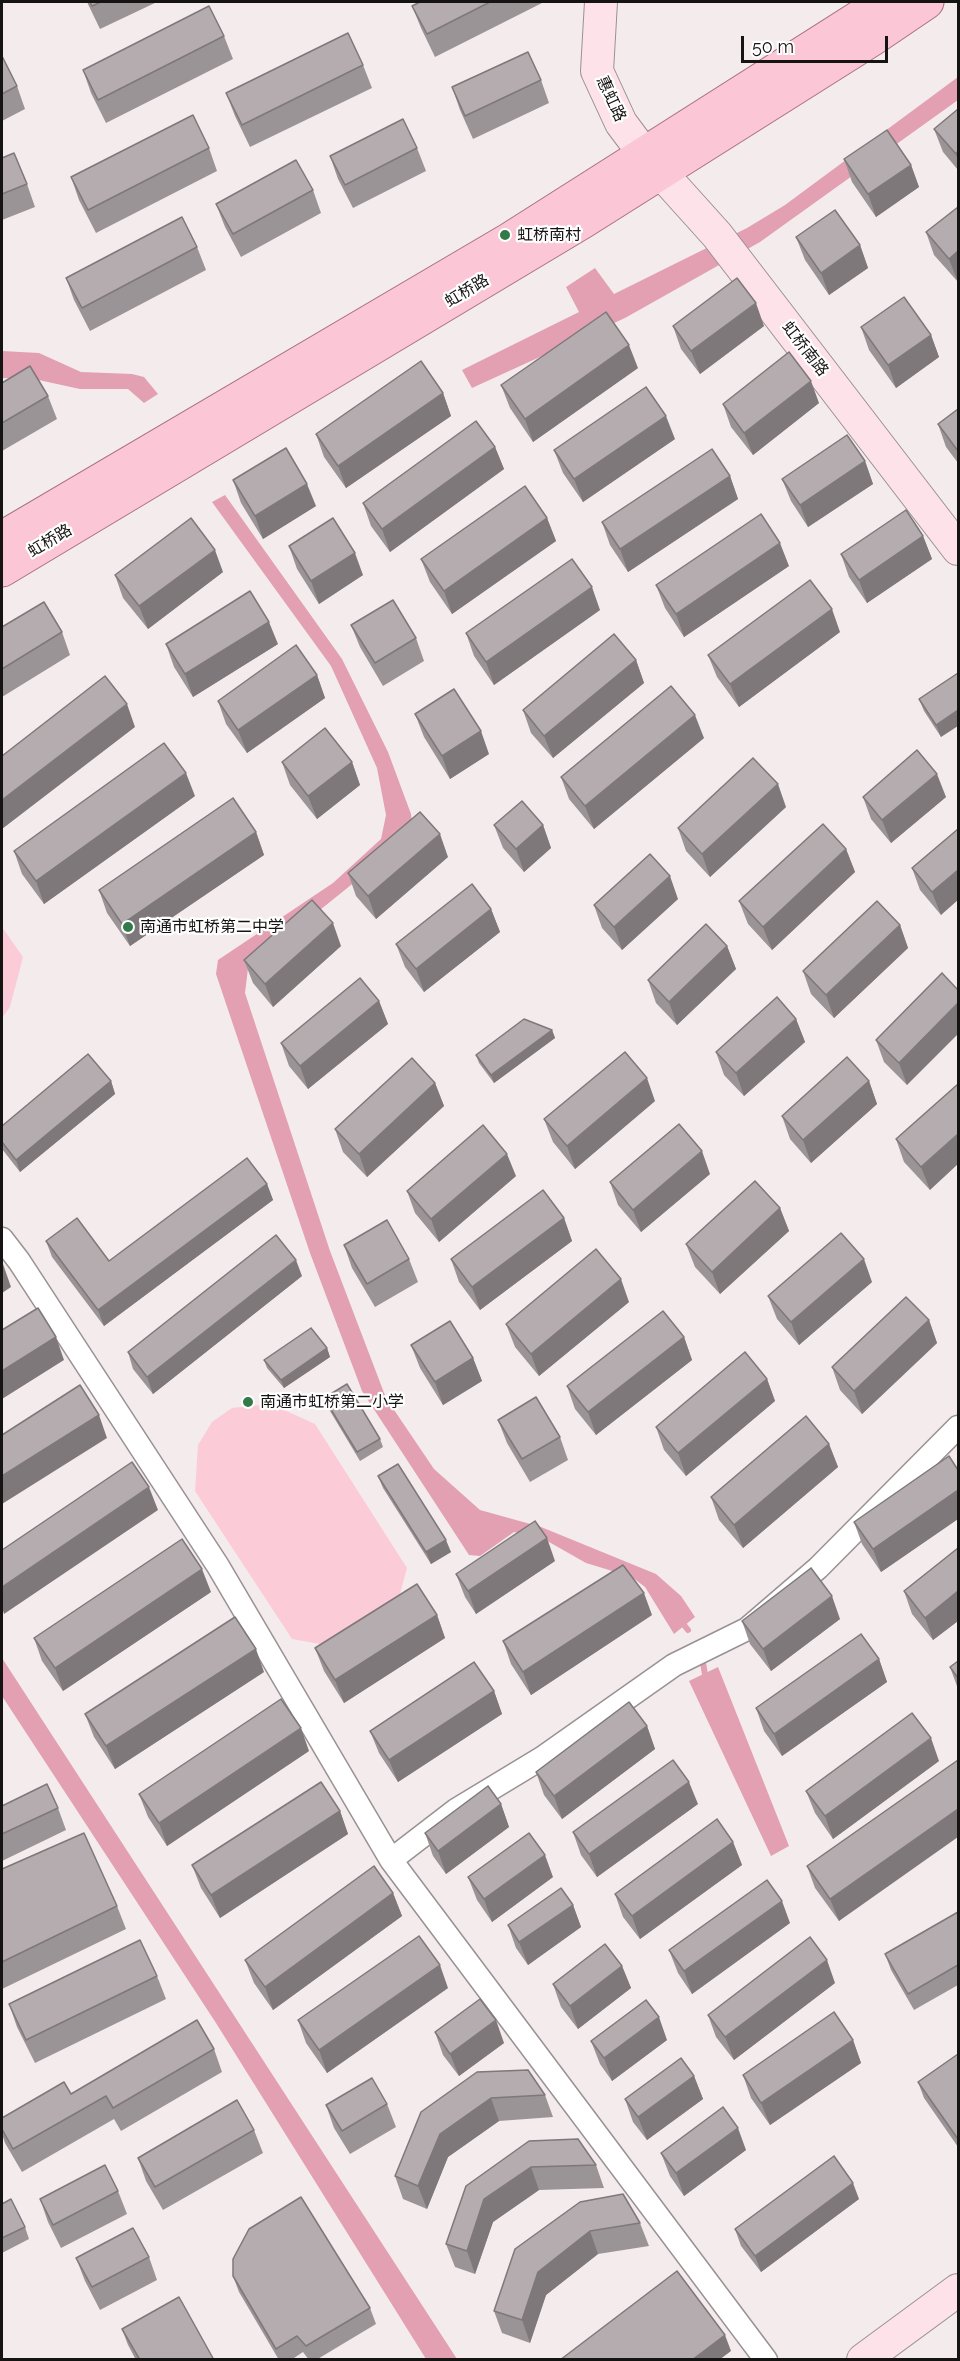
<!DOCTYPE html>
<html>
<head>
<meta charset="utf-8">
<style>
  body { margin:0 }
  #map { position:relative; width:960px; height:2361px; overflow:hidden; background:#f4ebed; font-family:Raleway,sans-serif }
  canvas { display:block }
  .frame { position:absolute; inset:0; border:3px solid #161313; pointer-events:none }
  .scale { position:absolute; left:741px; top:36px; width:147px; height:27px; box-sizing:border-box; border:3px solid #161313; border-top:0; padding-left:8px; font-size:18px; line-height:21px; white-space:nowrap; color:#161313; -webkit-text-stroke:4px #fff; paint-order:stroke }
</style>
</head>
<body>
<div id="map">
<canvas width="960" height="2361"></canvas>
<div class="frame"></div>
<div class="scale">50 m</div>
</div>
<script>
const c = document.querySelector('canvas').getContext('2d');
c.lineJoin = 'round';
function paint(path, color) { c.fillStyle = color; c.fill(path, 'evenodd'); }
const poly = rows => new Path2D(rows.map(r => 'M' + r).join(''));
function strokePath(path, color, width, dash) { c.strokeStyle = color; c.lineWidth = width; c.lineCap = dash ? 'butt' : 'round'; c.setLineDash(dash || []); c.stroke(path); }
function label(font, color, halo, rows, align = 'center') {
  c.font = font + ' Raleway,"Noto Sans SC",sans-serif'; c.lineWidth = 4.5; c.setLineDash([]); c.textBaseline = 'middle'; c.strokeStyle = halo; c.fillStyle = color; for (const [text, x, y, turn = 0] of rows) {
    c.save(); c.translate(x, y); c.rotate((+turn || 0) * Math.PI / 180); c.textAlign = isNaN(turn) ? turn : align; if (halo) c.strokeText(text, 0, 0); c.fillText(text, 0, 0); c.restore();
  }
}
const green = poly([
  [2,927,23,957,10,1007,2,1018],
  [271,1404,315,1424,407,1568,395,1612,342,1648,292,1639,195,1491,198,1445,212,1422,232,1408]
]);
const water = poly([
  [958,77,958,100,760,242,625,318,472,388,462,370,579,312,566,287,595,268,614,294,747,228,785,205],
  [2,351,39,353,81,372,132,374,144,377,158,394,144,403,128,389,80,389,34,379,2,378],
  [225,495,342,659,388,752,411,814,413,835,248,968,245,993,330,1251,386,1398,434,1469,480,1510,541,1527,656,1574,681,1596,695,1617,674,1634,645,1587,632,1577,586,1563,542,1538,514,1532,480,1556,469,1555,362,1391,310,1253,216,974,218,960,333,883,381,839,386,815,377,768,331,666,212,502],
  [2,1658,457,2359,426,2359,216,2023,2,1696],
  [718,1667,789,1846,771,1856,689,1681]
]);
const stream = poly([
  [680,1620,688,1630],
  [703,1663,706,1680]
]);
const street = poly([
  [2,1239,19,1261,218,1566,391,1860,766,2360],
  [391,1860,456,1810,542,1758,674,1665,747,1629,818,1568,958,1427]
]);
const secondary = poly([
  [601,2,597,71,621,123,645,155,717,235,958,549],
  [863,2360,958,2290]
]);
const primary = poly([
  [2,538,510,239,883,2],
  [2,570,584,221,871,40,927,2]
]);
const wall = poly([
  [87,2,157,2,100,29],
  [420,2,544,2,435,57,421,28,412,6],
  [224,36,233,59,106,123,91,93,83,70],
  [2,56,17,86,25,109,2,121],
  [363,65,372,88,250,147,235,116,226,93],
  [541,80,549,103,473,139,460,110,452,87],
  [958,109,958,170,943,152,934,129],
  [209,148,217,171,96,233,79,200,71,177],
  [417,148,426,171,353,208,338,179,330,156],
  [2,158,27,184,35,207,2,220],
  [844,159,911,165,919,187,876,217,852,182],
  [313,190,321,213,241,257,225,227,216,204],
  [958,207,958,282,934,255,926,232],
  [796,237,860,245,868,268,829,295,805,260],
  [197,247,206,270,90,331,74,300,66,278],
  [673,326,764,326,700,374,681,349],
  [861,327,931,335,939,357,896,388,869,350],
  [638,368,533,442,510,408,501,385],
  [2,383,48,396,57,419,2,451],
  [443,393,451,416,346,488,324,457,316,434],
  [819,403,753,455,731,427,723,404],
  [958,409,958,463,946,447,938,424],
  [675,439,583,502,563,473,554,450],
  [495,447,504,469,390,552,371,526,363,503],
  [865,461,873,484,808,527,791,501,782,479],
  [730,476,738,499,628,572,610,545,602,522],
  [233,480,316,506,263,539,241,503],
  [547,518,556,541,452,614,430,582,421,559],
  [923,536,932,559,867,603,849,577,841,554],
  [289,546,363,575,319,604,297,569],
  [789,566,684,637,665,608,656,585],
  [223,572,148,629,123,598,115,575],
  [600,610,494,685,474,656,466,633],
  [351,625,416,638,424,661,383,686,360,647],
  [2,627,62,632,70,655,2,697],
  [840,632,739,707,717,677,708,655],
  [166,644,278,644,193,697,174,667],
  [636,660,644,683,553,758,531,733,523,710],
  [958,673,941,737,924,711,919,699],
  [317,675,325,698,247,753,226,724,218,701],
  [415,714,489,754,450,779,424,737],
  [704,738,594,829,569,799,561,777],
  [282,762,352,762,360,785,317,819,290,785],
  [195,796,44,904,22,874,14,851],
  [863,797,946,797,891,843,871,819],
  [786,807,710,877,686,851,678,828],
  [494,825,543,825,551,848,524,872,503,848],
  [958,829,941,915,920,890,912,868],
  [256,832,264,855,130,946,107,913,99,890],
  [846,849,855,872,772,950,748,924,739,901],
  [448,857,376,919,356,896,348,873],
  [678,899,622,950,602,928,594,905],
  [491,909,500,932,424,992,405,967,396,944],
  [900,925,908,948,834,1018,811,994,803,971],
  [341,946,273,1007,253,983,244,960],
  [727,946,736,969,677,1025,656,1003,648,980],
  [958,990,907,1085,884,1062,876,1040],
  [379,1001,388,1024,308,1089,289,1066,281,1043],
  [796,1019,805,1042,744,1096,724,1075,716,1052],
  [552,1030,555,1038,494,1083,479,1063,476,1055],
  [111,1081,115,1094,20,1172,2,1149,2,1126],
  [869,1081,877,1104,811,1163,790,1139,782,1116],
  [435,1083,444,1106,367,1177,343,1152,335,1129],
  [958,1084,930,1190,904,1162,896,1139],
  [655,1101,575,1169,553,1142,544,1119],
  [710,1174,641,1232,618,1205,610,1182],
  [516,1176,439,1242,415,1213,407,1191],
  [267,1184,273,1200,104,1326,52,1257,46,1241,109,1261],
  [780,1208,789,1231,720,1294,695,1267,686,1244],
  [564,1218,572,1241,480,1310,459,1282,451,1259],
  [344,1245,409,1259,418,1282,375,1307,352,1268],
  [302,1276,153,1394,133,1369,128,1352],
  [872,1282,799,1345,777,1319,768,1296],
  [629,1302,539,1376,515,1347,506,1324],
  [929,1320,937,1343,862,1414,840,1390,832,1367],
  [684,1337,692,1360,596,1435,575,1409,567,1386],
  [411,1345,473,1358,482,1381,443,1405,420,1368],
  [327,1348,330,1357,284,1388,267,1368,264,1360],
  [767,1379,775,1401,686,1476,664,1450,656,1427],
  [324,1398,380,1439,383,1447,360,1461,327,1406],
  [498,1420,560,1437,568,1460,530,1482,507,1443],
  [829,1444,838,1467,743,1548,719,1520,711,1497],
  [958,1470,958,1519,881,1572,862,1544,854,1522],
  [378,1476,451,1552,431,1564,383,1488],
  [958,1548,958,1621,933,1640,912,1614,904,1591],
  [555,1561,476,1614,465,1597,456,1574],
  [211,1592,63,1691,42,1661,34,1638],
  [437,1615,445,1638,344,1703,324,1671,315,1648],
  [652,1615,531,1695,511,1664,503,1641],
  [840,1619,771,1671,750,1644,742,1621],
  [879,1659,887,1682,782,1756,764,1731,756,1708],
  [958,1661,958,1689,950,1667],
  [264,1672,115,1769,94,1737,85,1714],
  [494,1691,502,1714,398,1782,379,1753,370,1731],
  [647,1726,655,1749,562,1819,544,1795,536,1772],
  [309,1751,167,1846,148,1817,139,1794],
  [958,1760,839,1921,815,1888,807,1866],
  [939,1761,833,1839,815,1813,806,1791],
  [501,1804,509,1827,446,1874,433,1856,425,1833],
  [698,1804,597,1877,581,1855,573,1832],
  [2,1806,58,1808,66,1830,2,1861],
  [340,1811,348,1834,220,1918,201,1888,192,1865],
  [733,1842,742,1865,640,1939,623,1917,615,1894],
  [2,1869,117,1906,126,1929,2,1989],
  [468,1877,553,1877,492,1922,477,1900],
  [393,1893,402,1916,273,2010,254,1983,245,1960],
  [573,1905,581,1927,528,1965,516,1948,508,1925],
  [958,1912,958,1985,914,2010,891,1970,885,1954],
  [790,1923,692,1994,678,1973,669,1950],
  [622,1966,631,1988,578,2029,561,2007,553,1984],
  [157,1976,166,1999,35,2063,17,2027,9,2004],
  [835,1983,734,2060,716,2037,708,2015],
  [448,1988,327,2073,306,2043,298,2020],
  [435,2032,504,2043,459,2076,443,2055],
  [667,2040,612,2081,600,2064,591,2041],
  [853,2040,861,2063,770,2125,751,2098,743,2075],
  [214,2049,222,2072,121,2131,114,2119,22,2172,5,2143,2,2134,2,2118,71,2094],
  [958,2054,958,2147,924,2098,918,2082],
  [477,2072,545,2095,553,2117,499,2121,448,2157,427,2209,403,2199,395,2176],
  [694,2076,703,2099,647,2140,633,2122,625,2099],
  [387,2104,396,2127,350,2154,334,2128,326,2105],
  [254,2130,263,2153,163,2210,146,2181,138,2158],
  [529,2141,596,2165,604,2188,539,2190,493,2222,475,2274,455,2267,446,2244],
  [746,2150,684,2196,670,2176,661,2153],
  [118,2191,127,2214,61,2248,48,2222,40,2199],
  [859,2199,761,2272,741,2246,735,2229],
  [580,2202,640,2223,649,2246,598,2254,546,2295,530,2343,502,2333,494,2311],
  [2,2204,25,2227,29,2239,2,2253],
  [149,2257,157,2280,100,2310,85,2281,76,2258],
  [233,2276,370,2308,376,2324,316,2360,309,2360,303,2352,291,2360,279,2360,239,2292],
  [122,2329,214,2360,136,2360,128,2345]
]);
const shadedWall = poly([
  [958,151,958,162,956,154],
  [911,165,919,187,876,217,868,194],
  [860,245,868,268,829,295,821,273],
  [958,251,958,282,949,259],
  [756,303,764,326,700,374,691,351],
  [931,335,939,357,896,388,888,365],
  [629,345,638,368,533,442,525,419],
  [811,381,819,403,753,455,744,433],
  [443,393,451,416,346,488,338,466],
  [666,416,675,439,583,502,574,479],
  [495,447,504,469,390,552,382,529],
  [865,461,873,484,808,527,800,505],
  [730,476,738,499,628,572,620,549],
  [307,484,316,506,263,539,255,516],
  [547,518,556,541,452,614,444,591],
  [923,536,932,559,867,603,859,580],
  [780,543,789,566,684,637,676,614],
  [215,550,223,572,148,629,139,606],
  [355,553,363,575,319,604,311,581],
  [592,587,600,610,494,685,486,662],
  [832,609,840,632,739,707,730,684],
  [269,622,278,644,193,697,185,674],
  [636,660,644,683,553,758,544,736],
  [317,675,325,698,247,753,238,730],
  [127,704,135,727,2,829,2,800],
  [958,710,958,726,941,737,936,725],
  [695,715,704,738,594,829,585,806],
  [481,731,489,754,450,779,442,756],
  [352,762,360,785,317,819,308,796],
  [186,773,195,796,44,904,36,881],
  [937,774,946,797,891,843,882,820],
  [778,784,786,807,710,877,702,854],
  [543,825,551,848,524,872,516,849],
  [256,832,264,855,130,946,122,924],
  [440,834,448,857,376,919,368,896],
  [846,849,855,872,772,950,763,927],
  [958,870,958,900,941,915,932,892],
  [670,876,678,899,622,950,614,927],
  [491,909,500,932,424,992,416,969],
  [333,923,341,946,273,1007,265,984],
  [900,925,908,948,834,1018,826,995],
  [727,946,736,969,677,1025,669,1002],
  [379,1001,388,1024,308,1089,300,1066],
  [958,1003,958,1034,907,1085,899,1063],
  [796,1019,805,1042,744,1096,736,1073],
  [552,1030,555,1038,494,1083,491,1075],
  [647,1078,655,1101,575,1169,567,1146],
  [111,1081,115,1094,20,1172,16,1160],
  [869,1081,877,1104,811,1163,803,1140],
  [435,1083,444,1106,367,1177,359,1154],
  [958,1134,958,1164,930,1190,921,1167],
  [702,1151,710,1174,641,1232,633,1210],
  [507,1154,516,1176,439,1242,431,1219],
  [267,1184,273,1200,104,1326,98,1310],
  [780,1208,789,1231,720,1294,712,1272],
  [564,1218,572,1241,480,1310,472,1287],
  [864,1259,872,1282,799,1345,791,1322],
  [296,1260,302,1276,153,1394,147,1377],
  [3,1264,11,1287,2,1293,2,1265],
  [621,1279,629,1302,539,1376,531,1354],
  [929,1320,937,1343,862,1414,854,1391],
  [56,1337,64,1360,2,1399,2,1371],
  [684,1337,692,1360,596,1435,588,1412],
  [327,1348,330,1357,284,1388,281,1380],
  [473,1358,482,1381,443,1405,435,1382],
  [767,1379,775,1401,686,1476,678,1453],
  [99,1415,107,1438,2,1504,2,1476],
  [829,1444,838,1467,743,1548,734,1525],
  [149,1487,158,1510,4,1614,2,1607,2,1587],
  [958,1490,958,1519,881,1572,873,1549],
  [547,1538,555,1561,476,1614,468,1591],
  [446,1540,451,1552,431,1564,426,1552],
  [202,1569,211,1592,63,1691,55,1668],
  [958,1591,958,1621,933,1640,925,1618],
  [644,1593,652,1615,531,1695,523,1672],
  [832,1596,840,1619,771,1671,763,1649],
  [437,1615,445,1638,344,1703,335,1680],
  [256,1649,264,1672,115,1769,106,1746],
  [879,1659,887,1682,782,1756,774,1734],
  [494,1691,502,1714,398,1782,389,1760],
  [647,1726,655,1749,562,1819,554,1796],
  [301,1728,309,1751,167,1846,159,1823],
  [931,1738,939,1761,833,1839,825,1816],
  [689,1782,698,1804,597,1877,589,1854],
  [501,1804,509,1827,446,1874,438,1851],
  [958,1809,958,1837,839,1921,830,1899],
  [340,1811,348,1834,220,1918,211,1895],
  [733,1842,742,1865,640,1939,632,1916],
  [545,1855,553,1877,492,1922,484,1899],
  [393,1893,402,1916,273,2010,265,1987],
  [782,1901,790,1923,692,1994,684,1971],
  [573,1905,581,1927,528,1965,519,1942],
  [827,1960,835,1983,734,2060,725,2037],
  [440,1965,448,1988,327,2073,319,2050],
  [622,1966,631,1988,578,2029,570,2006],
  [659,2017,667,2040,612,2081,604,2058],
  [496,2020,504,2043,459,2076,450,2054],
  [853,2040,861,2063,770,2125,761,2103],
  [694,2076,703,2099,647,2140,638,2117],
  [491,2098,499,2121,448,2157,427,2209,418,2186,440,2134],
  [738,2128,746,2150,684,2196,676,2173],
  [531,2167,539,2190,493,2222,475,2274,467,2251,484,2199],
  [853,2183,859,2199,761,2272,755,2256],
  [590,2231,598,2254,546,2295,530,2343,522,2320,538,2272],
  [725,2335,731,2351,719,2360,692,2360]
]);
const building = poly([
  [90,2,101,2,92,6,90,2],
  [420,2,490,2,427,34,412,6,420,2],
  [209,6,224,36,98,100,83,70,209,6],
  [348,33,363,65,242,125,226,93,348,33],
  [528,52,541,80,465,116,452,87,528,52],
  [2,56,17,86,2,94,2,56],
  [958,109,958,151,956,154,934,129,958,109],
  [193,115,209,148,88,210,71,177,193,115],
  [403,119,417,148,345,185,330,156,403,119],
  [887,130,911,165,868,194,844,159,887,130],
  [14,153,27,184,2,194,2,158,14,153],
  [296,160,313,190,233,234,216,204,296,160],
  [958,207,958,251,949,259,926,232,958,207],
  [835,210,860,245,821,273,796,237,835,210],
  [182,217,197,247,82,308,66,278,182,217],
  [737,278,756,303,691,351,673,326,737,278],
  [904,297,931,335,888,365,861,327,904,297],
  [606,312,629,345,525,419,501,385,606,312],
  [789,352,811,381,744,433,723,404,789,352],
  [421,361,443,393,338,466,316,434,421,361],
  [30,366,48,396,2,423,2,383,30,366],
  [646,387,666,416,574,479,554,450,646,387],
  [958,409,958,451,938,424,958,409],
  [476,421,495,447,382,529,363,503,476,421],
  [847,435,865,461,800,505,782,479,847,435],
  [286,448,307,484,255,516,233,480,286,448],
  [712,449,730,476,620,549,602,522,712,449],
  [525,486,547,518,444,591,421,559,525,486],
  [906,510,923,536,859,580,841,554,906,510],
  [761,514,780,543,676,614,656,585,761,514],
  [191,518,215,550,139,606,115,575,191,518],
  [333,518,355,553,311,581,289,546,333,518],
  [572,559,592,587,486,662,466,633,572,559],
  [810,580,832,609,730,684,708,655,810,580],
  [250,591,269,622,185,674,166,644,250,591],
  [393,600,416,638,375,663,351,625,393,600],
  [44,602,62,632,2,669,2,627,44,602],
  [614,634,636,660,544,736,523,710,614,634],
  [296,645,317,675,238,730,218,701,296,645],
  [958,673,958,710,936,725,919,699,958,673],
  [105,676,127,704,2,800,2,756,105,676],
  [671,686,695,715,585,806,561,777,671,686],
  [454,689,481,731,442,756,415,714,454,689],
  [325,728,352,762,308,796,282,762,325,728],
  [164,743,186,773,36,881,14,851,164,743],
  [917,750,937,774,882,820,863,797,917,750],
  [753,758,778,784,702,854,678,828,753,758],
  [233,798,256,832,122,924,99,890,233,798],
  [522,801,543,825,516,849,494,825,522,801],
  [420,812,440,834,368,896,348,873,420,812],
  [823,824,846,849,763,927,739,901,823,824],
  [958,829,958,870,932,892,912,868,958,829],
  [650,854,670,876,614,927,594,905,650,854],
  [472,884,491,909,416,969,396,944,472,884],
  [312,900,333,923,265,984,244,960,312,900],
  [877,901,900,925,826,995,803,971,877,901],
  [706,924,727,946,669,1002,648,980,706,924],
  [942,973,958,990,958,1003,899,1063,876,1040,942,973],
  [360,978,379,1001,300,1066,281,1043,360,978],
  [777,997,796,1019,736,1073,716,1052,777,997],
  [524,1019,552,1030,491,1075,476,1055,524,1019],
  [625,1052,647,1078,567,1146,544,1119,625,1052],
  [88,1054,111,1081,16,1160,2,1142,2,1126,88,1054],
  [847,1057,869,1081,803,1140,782,1116,847,1057],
  [412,1058,435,1083,359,1154,335,1129,412,1058],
  [958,1084,958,1134,921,1167,896,1139,958,1084],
  [679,1124,702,1151,633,1210,610,1182,679,1124],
  [483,1125,507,1154,431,1219,407,1191,483,1125],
  [247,1158,267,1184,98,1310,46,1241,77,1218,109,1261,247,1158],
  [755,1181,780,1208,712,1272,686,1244,755,1181],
  [543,1190,564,1218,472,1287,451,1259,543,1190],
  [387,1220,409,1259,367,1284,344,1245,387,1220],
  [841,1233,864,1259,791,1322,768,1296,841,1233],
  [276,1235,296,1260,147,1377,128,1352,276,1235],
  [596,1249,621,1279,531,1354,506,1324,596,1249],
  [906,1297,929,1320,854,1391,832,1367,906,1297],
  [38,1308,56,1337,2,1371,2,1330,38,1308],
  [663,1311,684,1337,588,1412,567,1386,663,1311],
  [450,1321,473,1358,435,1382,411,1345,450,1321],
  [311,1328,327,1348,281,1380,264,1360,311,1328],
  [745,1352,767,1379,678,1453,656,1427,745,1352],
  [347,1384,380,1439,357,1452,324,1398,347,1384],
  [80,1385,99,1415,2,1476,2,1435,80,1385],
  [536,1397,560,1437,522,1459,498,1420,536,1397],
  [806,1416,829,1444,734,1525,711,1497,806,1416],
  [949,1456,958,1470,958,1490,873,1549,854,1522,949,1456],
  [132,1462,149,1487,2,1587,2,1550,132,1462],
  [398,1464,446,1540,426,1552,378,1476,398,1464],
  [535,1521,547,1538,468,1591,456,1574,535,1521],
  [182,1539,202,1569,55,1668,34,1638,182,1539],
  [958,1548,958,1591,925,1618,904,1591,958,1548],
  [623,1565,644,1593,523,1672,503,1641,623,1565],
  [811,1568,832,1596,763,1649,742,1621,811,1568],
  [417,1584,437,1615,335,1680,315,1648,417,1584],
  [235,1617,256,1649,106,1746,85,1714,235,1617],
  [861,1634,879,1659,774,1734,756,1708,861,1634],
  [958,1661,958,1678,950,1667,958,1661],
  [474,1662,494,1691,389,1760,370,1731,474,1662],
  [281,1699,301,1728,159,1823,139,1794,281,1699],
  [629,1702,647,1726,554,1796,536,1772,629,1702],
  [912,1713,931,1738,825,1816,806,1791,912,1713],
  [673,1760,689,1782,589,1854,573,1832,673,1760],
  [958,1760,958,1809,830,1899,807,1866,958,1760],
  [321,1782,340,1811,211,1895,192,1865,321,1782],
  [47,1784,58,1808,2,1834,2,1806,47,1784],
  [488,1786,501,1804,438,1851,425,1833,488,1786],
  [717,1819,733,1842,632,1916,615,1894,717,1819],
  [84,1833,117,1906,2,1962,2,1869,84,1833],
  [529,1833,545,1855,484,1899,468,1877,529,1833],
  [374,1866,393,1893,265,1987,245,1960,374,1866],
  [767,1880,782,1901,684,1971,669,1950,767,1880],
  [561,1888,573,1905,519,1942,508,1925,561,1888],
  [958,1912,958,1965,908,1994,885,1954,958,1912],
  [419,1936,440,1965,319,2050,298,2020,419,1936],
  [810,1937,827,1960,725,2037,708,2015,810,1937],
  [140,1940,157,1976,26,2040,9,2004,140,1940],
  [605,1944,622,1966,570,2006,553,1984,605,1944],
  [480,1999,496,2020,450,2054,435,2032,480,1999],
  [646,2000,659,2017,604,2058,591,2041,646,2000],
  [834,2012,853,2040,761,2103,743,2075,834,2012],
  [197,2020,214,2049,113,2108,106,2096,13,2149,2,2129,2,2118,64,2082,71,2094,197,2020],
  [958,2054,958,2139,918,2082,958,2054],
  [681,2058,694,2076,638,2117,625,2099,681,2058],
  [528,2070,545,2095,491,2098,440,2134,418,2186,395,2176,421,2112,477,2072,528,2070],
  [372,2078,387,2104,342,2131,326,2105,372,2078],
  [237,2100,254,2130,155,2187,138,2158,237,2100],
  [723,2107,738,2128,676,2173,661,2153,723,2107],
  [578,2139,596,2165,531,2167,484,2199,467,2251,446,2244,466,2186,529,2141,578,2139],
  [834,2156,853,2183,755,2256,735,2229,834,2156],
  [105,2165,118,2191,53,2225,40,2199,105,2165],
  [623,2194,640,2223,590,2231,538,2272,522,2320,494,2311,515,2249,580,2202,623,2194],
  [301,2197,370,2308,306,2346,297,2336,276,2349,233,2276,233,2259,249,2229,301,2197],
  [11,2199,25,2227,2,2238,2,2204,11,2199],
  [133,2228,149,2257,92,2287,76,2258,133,2228],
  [677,2271,725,2335,692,2360,560,2360,677,2271],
  [179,2297,214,2360,140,2360,122,2329,179,2297]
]);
const markers = [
  [505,235,6,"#327a47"],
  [128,927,6,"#327a47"],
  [248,1402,6,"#327a47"]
];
const streetNames = [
  ["惠虹路",611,99,65],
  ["虹桥路",467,291,-31],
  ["虹桥南路",805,349,52],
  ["虹桥路",50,541,-31]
];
const poiNames = [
  ["虹桥南村",517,235],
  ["南通市虹桥第二中学",140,927],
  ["南通市虹桥第二小学",260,1402]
];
paint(green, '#fccbd8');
paint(water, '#e2a0b2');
strokePath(stream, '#e2a0b2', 6);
strokePath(street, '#999193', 25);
strokePath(secondary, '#999193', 34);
strokePath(primary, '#a96f80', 35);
strokePath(street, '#fff', 22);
strokePath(secondary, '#fde2ea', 32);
strokePath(primary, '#fbc6d6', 33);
paint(wall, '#9b9496');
paint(shadedWall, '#7e787a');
paint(building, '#b4acae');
strokePath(building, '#7e787a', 1.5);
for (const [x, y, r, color] of markers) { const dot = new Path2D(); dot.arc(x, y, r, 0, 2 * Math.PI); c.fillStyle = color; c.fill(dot); strokePath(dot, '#fff', 2); }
label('16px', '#161313', '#fff', streetNames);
label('16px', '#161313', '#fff', poiNames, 'left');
</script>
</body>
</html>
